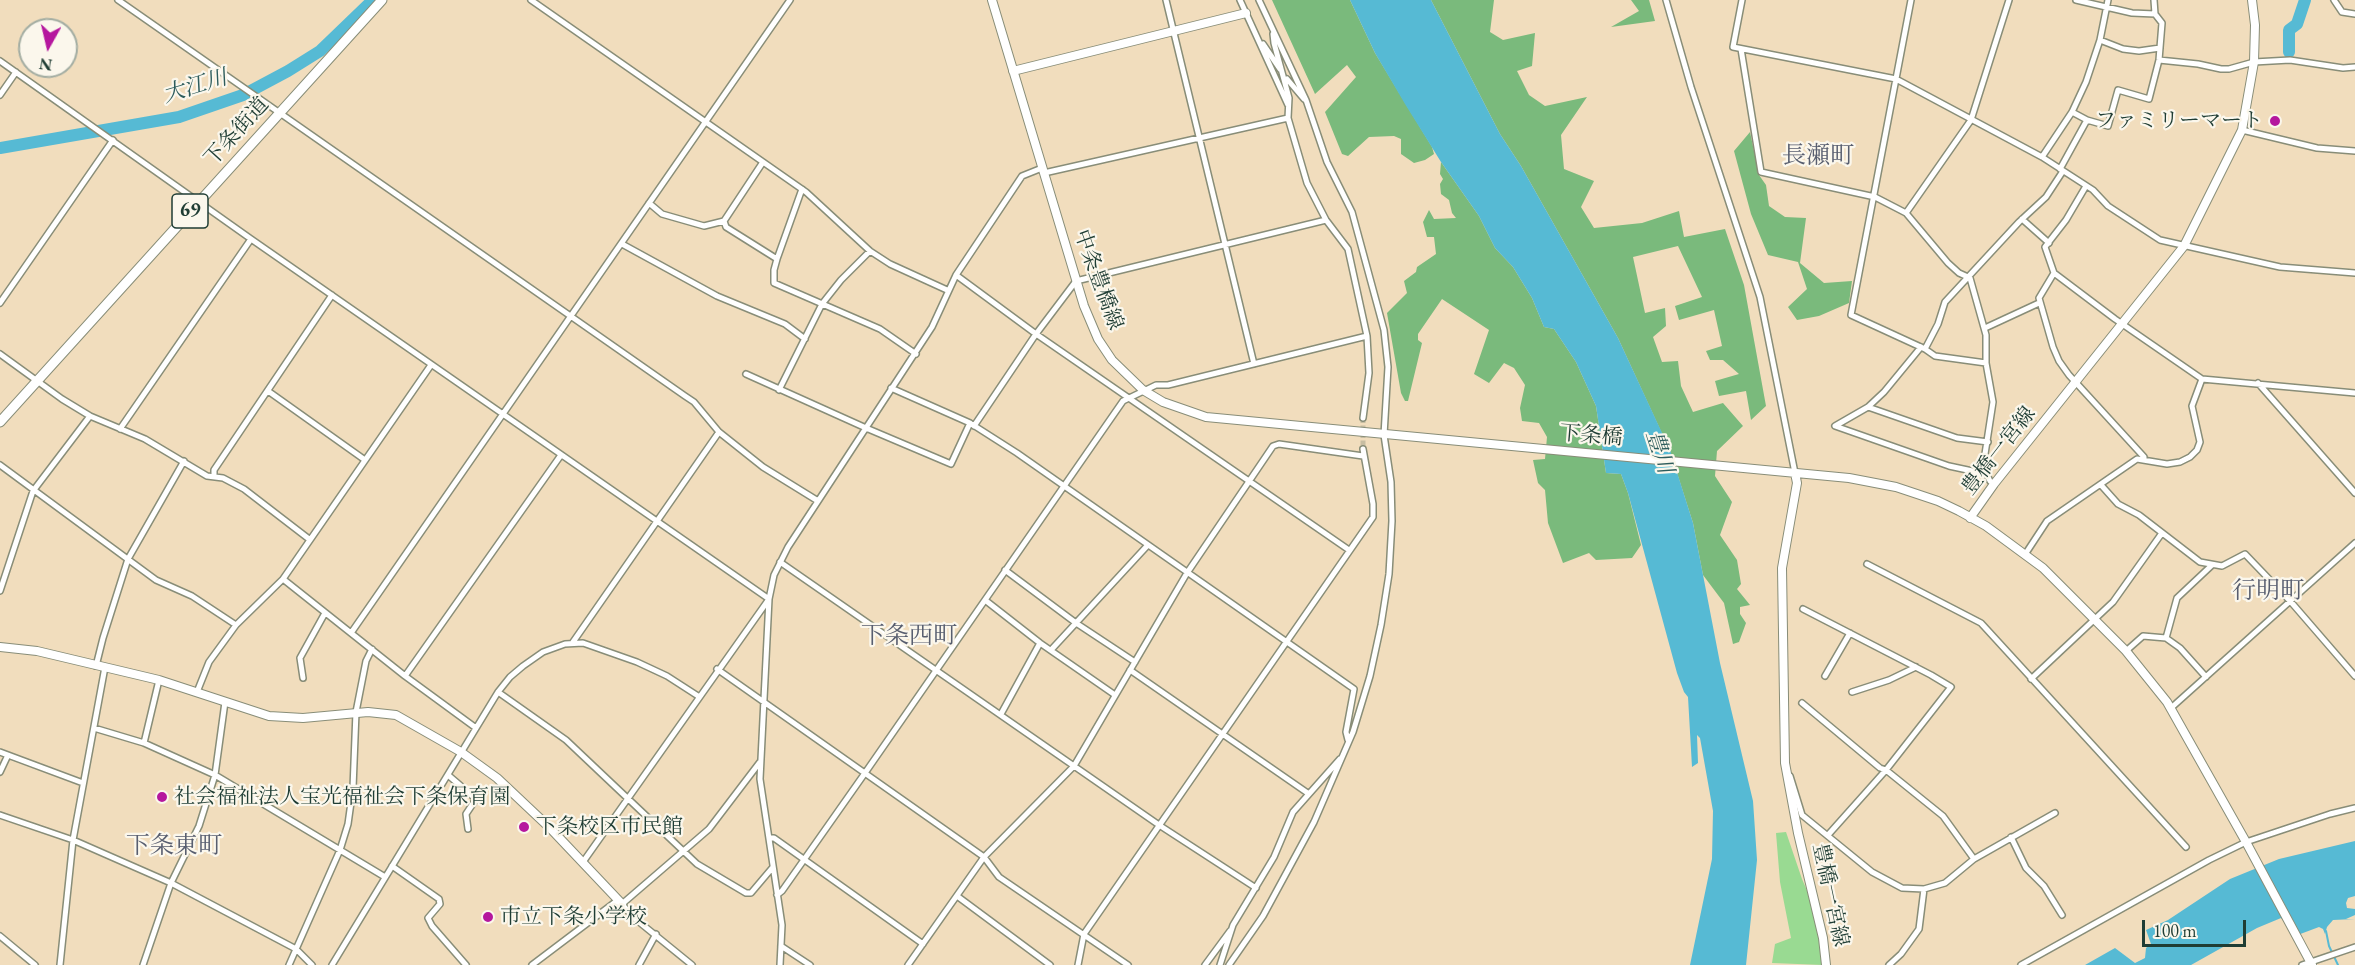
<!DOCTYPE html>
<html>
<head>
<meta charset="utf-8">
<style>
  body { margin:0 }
  #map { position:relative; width:2355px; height:965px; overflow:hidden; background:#f1ddbd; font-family:"EB Garamond",serif }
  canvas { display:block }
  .north { position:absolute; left:18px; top:18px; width:60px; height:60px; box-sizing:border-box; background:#fbf7ec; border:2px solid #a3ada2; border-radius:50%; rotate:188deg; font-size:16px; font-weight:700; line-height:24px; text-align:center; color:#1f3d34 }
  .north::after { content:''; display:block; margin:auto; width:21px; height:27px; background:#b5179e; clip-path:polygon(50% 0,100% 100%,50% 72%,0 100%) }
  .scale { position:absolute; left:2142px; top:920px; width:104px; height:27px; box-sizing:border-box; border:3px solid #1f3d34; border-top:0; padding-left:8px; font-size:18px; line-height:21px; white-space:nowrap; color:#1f3d34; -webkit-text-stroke:4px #fbf7ec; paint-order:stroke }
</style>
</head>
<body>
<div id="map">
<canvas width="2355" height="965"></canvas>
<div class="north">N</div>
<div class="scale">100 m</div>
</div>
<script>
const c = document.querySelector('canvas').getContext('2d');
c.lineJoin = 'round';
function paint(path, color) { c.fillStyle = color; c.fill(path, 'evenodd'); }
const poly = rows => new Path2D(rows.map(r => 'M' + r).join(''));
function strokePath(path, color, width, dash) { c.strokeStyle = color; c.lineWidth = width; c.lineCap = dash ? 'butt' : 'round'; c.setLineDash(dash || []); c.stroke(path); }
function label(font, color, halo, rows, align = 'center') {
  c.font = font + ' "EB Garamond","Noto Serif JP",serif'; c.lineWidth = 4.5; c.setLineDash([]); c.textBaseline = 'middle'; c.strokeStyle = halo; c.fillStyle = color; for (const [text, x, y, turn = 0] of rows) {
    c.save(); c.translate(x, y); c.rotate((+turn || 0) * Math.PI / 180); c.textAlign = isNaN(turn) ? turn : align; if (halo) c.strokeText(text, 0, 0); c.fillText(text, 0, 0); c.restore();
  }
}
const green = poly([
  [1786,832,1802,879,1815,909,1823,965,1772,963,1775,944,1791,938,1780,882,1776,833]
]);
const forest = poly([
  [1272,0,1350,0,1375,53,1432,147,1434,154,1425,160,1414,163,1401,154,1401,139,1394,136,1369,137,1348,156,1342,154,1325,112,1356,77,1347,65,1315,94],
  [1431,0,1494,0,1490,32,1503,40,1535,33,1532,66,1517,71,1529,95,1545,106,1587,97,1561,135,1564,169,1594,181,1581,207,1594,228,1642,223,1679,211,1684,237,1725,229,1744,285,1766,406,1751,420,1746,391,1719,396,1715,381,1739,374,1723,360,1710,360,1706,351,1722,346,1714,310,1679,320,1675,306,1702,297,1678,246,1633,257,1645,313,1665,308,1666,326,1653,337,1662,362,1678,361,1681,386,1693,412,1723,403,1743,426,1717,451,1715,476,1732,502,1720,535,1737,560,1741,584,1737,589,1750,605,1740,607,1740,614,1746,623,1739,642,1733,644,1724,603,1703,575,1693,523,1670,451,1618,338,1521,166,1500,134],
  [1631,0,1649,0,1655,21,1611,27,1639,11],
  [1750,132,1759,175,1766,185,1769,206,1785,217,1806,218,1800,263,1824,283,1852,281,1849,303,1819,316,1797,320,1788,307,1807,289,1798,262,1768,255,1751,214,1734,151],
  [1441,162,1479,216,1495,248,1513,267,1532,298,1544,327,1554,329,1576,362,1596,406,1606,473,1621,474,1628,493,1641,545,1632,558,1596,560,1589,553,1563,563,1548,523,1545,490,1538,483,1533,460,1545,459,1547,437,1539,423,1522,421,1520,408,1525,385,1514,368,1504,363,1489,383,1474,374,1489,330,1442,299,1418,334,1418,340,1422,343,1408,401,1405,401,1401,393,1387,313,1407,293,1404,281,1416,272,1417,267,1436,254,1434,237,1427,237,1423,222,1429,210,1434,219,1456,218,1452,213,1449,200,1441,194,1440,184,1443,179,1440,174]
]);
const water = poly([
  [1350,0,1431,0,1500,134,1521,166,1618,338,1670,450,1693,523,1720,663,1753,801,1757,860,1746,965,1690,965,1712,859,1713,811,1700,738,1697,735,1698,763,1692,767,1688,697,1684,692,1677,673,1628,493,1621,474,1606,473,1596,406,1576,362,1554,329,1544,327,1532,298,1513,267,1495,248,1479,216,1441,162,1405,104,1375,53],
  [2355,841,2355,896,2348,898,2346,903,2347,908,2355,909,2355,915,2346,919,2355,919,2333,920,2327,927,2325,934,2323,929,2319,927,2295,936,2281,918,2257,928,2191,965,2085,965,2115,948,2135,963,2145,958,2146,948,2151,944,2146,930,2168,920,2230,879,2279,859]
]);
const stream = poly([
  [2326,931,2329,946,2338,965]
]);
const river = poly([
  [2289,52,2289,30,2297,24,2305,0],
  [0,148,179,117,243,95,288,71,320,51,373,0]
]);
const streetTunnel = poly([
  [1363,418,1363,449]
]);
const street = poly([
  [118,0,685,396,694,402,719,432,763,467,818,501],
  [531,0,806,192,870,251,890,264,947,290],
  [1166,0,1254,364],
  [1240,0,1288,105],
  [1666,0,1691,87,1760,297,1795,473],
  [1742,0,1733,47,1896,79,2042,157,2093,190,2108,206,2160,240,2280,267,2355,273],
  [1911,0,1851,315,1925,349,1935,356,1986,363],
  [2076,0,2132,13,2155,14],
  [2334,0,2342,12,2355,14],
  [2100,40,2123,49,2139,51,2160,48],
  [1263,44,1280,69],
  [1741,49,1761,172,1875,197,1906,213,1948,263,1959,273,1970,278,1986,335,1986,363,1993,402,1983,467,1990,481,1994,484],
  [2159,60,2198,64,2221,69,2229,69,2254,62,2290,60,2343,68,2355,67],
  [0,61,251,239,769,599,760,779,782,925,780,965],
  [1287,79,1304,99],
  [0,95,16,72],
  [2072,112,2087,120,2108,126,2118,90,2149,99,2159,60,2162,23,2155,14,2154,0],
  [2242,130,2317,148,2355,151],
  [2042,157,2072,112,2086,82,2100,40,2108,0],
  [2060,169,2087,120],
  [1044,173,1288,118,1289,98,1274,43,1273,34],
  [2086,186,2066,220,2045,247,2054,273,2115,319,2202,379,2355,393],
  [802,189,777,259,774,270,774,283,880,329,916,354],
  [649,203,662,214,704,226,724,221,726,227,777,259],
  [1906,213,1971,120,2009,0],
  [2022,219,2049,243],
  [724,221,763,162],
  [622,244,717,296,785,324,805,339],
  [2054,273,2039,298,2053,347,2059,361,2069,375,2144,457,2144,459],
  [956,275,1036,334,1349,550],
  [0,303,113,140],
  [1985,328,2039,303],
  [1921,347,1884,392,1868,407,1835,426,1949,466,1977,472,1984,471],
  [1925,349,1938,324,1945,302,2019,222,2046,197,2063,171],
  [0,354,62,399,90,416,145,439,207,476,223,478,244,489,309,539],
  [431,365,283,579,405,676,476,728],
  [746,374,866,428,951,464,970,423],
  [2258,383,2355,493],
  [891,388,970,423,1017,453,1354,689,1346,732,1348,740],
  [779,390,822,304,841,280,870,251],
  [268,391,365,460],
  [1868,407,1957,438,1988,442],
  [1363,418,1369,373,1367,336],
  [974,426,1036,334,1076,281,1326,220],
  [120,429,251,239],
  [0,465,156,580,192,596,236,625],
  [214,476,214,470,332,295],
  [2101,485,2118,504,2139,515,2200,562,2222,566,2245,554,2291,602,2355,676],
  [2026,553,2047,521,2137,459,2167,464,2180,462,2190,457,2197,450,2200,442,2192,406,2202,379],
  [780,562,1159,825,1256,888],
  [1867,564,1981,623,2186,847],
  [1005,570,1076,623,1135,662],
  [0,591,33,491,90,416],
  [985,600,1040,643,1115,695],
  [1803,609,1931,675,1951,687,1886,770,1828,835],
  [351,633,790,0],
  [2166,638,2177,598,2211,566],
  [573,642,719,432],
  [1051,650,1147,546],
  [2126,651,2143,636,2166,638,2180,648,2206,677],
  [96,666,103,638,128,559,184,461],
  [717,669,984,857,999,877,1128,965],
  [1130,670,1309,794],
  [405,676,561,455],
  [1825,676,1850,633],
  [303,678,300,658,325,613],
  [2031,679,2113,602,2162,533],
  [197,692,209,662,236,625,283,579],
  [498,692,566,740,697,864,746,893,751,893,773,867],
  [1852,692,1889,680,1916,667],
  [1802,703,1880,768,1886,770,1943,816,1974,859],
  [2171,708,2355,543],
  [1001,714,1040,643],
  [94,728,144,743,215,775,385,877],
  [144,743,159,680],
  [0,752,83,783],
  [0,772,8,755],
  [448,775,476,799,466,814,468,829],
  [1790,776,1802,815,1872,872,1902,888,1924,889,1945,883,1974,859,2055,813],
  [0,815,73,840,171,883,296,949,312,965],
  [2011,837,2026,868,2044,886,2062,915],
  [769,838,774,838,923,944],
  [583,862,769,599,774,575,788,547,932,327,956,275,1022,176,1042,168],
  [392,866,439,899,440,904,428,918,432,926,466,965],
  [777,895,782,891,865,773,1123,401,1156,385,1168,385,1367,336,1348,249,1326,220,1307,183,1288,118],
  [957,896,1050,965],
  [0,936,35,965],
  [781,946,810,965],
  [60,965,73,840,105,667],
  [143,965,171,883,199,826,215,775,225,702],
  [289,965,340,850,348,824,353,788,356,712,366,661,372,649],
  [332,965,498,692,510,677,523,666,543,652,565,644,583,643,637,662,667,676,698,696],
  [532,965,618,900],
  [639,965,656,934],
  [692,965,633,917,622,904,709,829,760,762],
  [908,965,984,857,1074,766,1187,573,1273,446,1279,444,1363,456],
  [1078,965,1084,934,1373,517,1373,504,1363,449],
  [1205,965,1230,931],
  [1220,965,1233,925,1274,857,1293,812,1340,759],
  [1229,965,1263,916,1314,822,1353,732,1370,676,1381,625,1389,574,1392,521,1391,482,1384,435,1388,367,1384,330,1352,212,1327,162,1306,100,1259,0],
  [1889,965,1901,954,1919,929,1924,889],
  [2021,965,2209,860,2246,842,2330,814,2355,808],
  [2302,965,2355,947]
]);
const secondary = poly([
  [992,0,1084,306,1098,339,1112,360,1143,390,1163,402,1206,417,1849,478,1896,487,1938,501,1959,511,1986,526,2043,568,2126,651,2167,702,2246,842,2312,965],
  [1013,71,1246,13],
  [1795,473,1797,483,1782,568,1785,763,1798,833,1823,938,1826,965],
  [1970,518,1994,484,2184,246,2242,130,2254,62,2255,25,2252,0],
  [0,647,37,651,159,680,269,716,303,718,368,712,396,715,461,752,497,778,550,828,622,904]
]);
const primary = poly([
  [0,422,382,0]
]);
const markers = [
  [2275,121,6,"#b5179e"],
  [162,797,6,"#b5179e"],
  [524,827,6,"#b5179e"],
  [488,917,6,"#b5179e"]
];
const shields = [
  [190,211,36]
];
const shieldNames = [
  ["69",190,211]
];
const poiNames = [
  ["ファミリーマート",2263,121,"right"],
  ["社会福祉法人宝光福祉会下条保育園",174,797],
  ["下条校区市民館",536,827],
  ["市立下条小学校",500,917]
];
const streetNames = [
  ["下条街道",237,132,-48],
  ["中条豊橋線",1098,280,70],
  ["下条橋",1591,436,5],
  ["豊橋一宮線",1999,451,-52],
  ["豊橋一宮線",1830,895,78]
];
const waterNames = [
  ["大江川",195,87,-17],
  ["豊川",1659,452,72]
];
const quarterNames = [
  ["長瀬町",1818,156],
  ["行明町",2268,591],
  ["下条西町",909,636],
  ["下条東町",174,846]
];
paint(green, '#99da92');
paint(forest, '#7aba7c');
paint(water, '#56bad4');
strokePath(stream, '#56bad4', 2);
strokePath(river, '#56bad4', 12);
strokePath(streetTunnel, '#c7bda2', 5, [5, 2.5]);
strokePath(street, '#888d78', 8);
strokePath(secondary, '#888d78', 10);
strokePath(primary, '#888d78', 11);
strokePath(street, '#fff', 5);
strokePath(secondary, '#fff', 8);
strokePath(primary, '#fff', 9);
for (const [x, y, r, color] of markers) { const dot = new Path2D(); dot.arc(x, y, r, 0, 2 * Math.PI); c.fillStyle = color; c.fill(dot); strokePath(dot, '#fbf7ec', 2); }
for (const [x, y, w] of shields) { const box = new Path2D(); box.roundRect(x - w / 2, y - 17, w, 34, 4.5); c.fillStyle = '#fbf7ec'; c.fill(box); strokePath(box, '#1f3d34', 1.5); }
label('bold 20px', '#1f3d34', null, shieldNames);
label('21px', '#1f3d34', '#fbf7ec', poiNames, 'left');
label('21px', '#1f3d34', '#fbf7ec', streetNames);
label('italic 22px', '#2d5c5c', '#fbf7ec', waterNames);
label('24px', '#585e6f', '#fbf7ec', quarterNames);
</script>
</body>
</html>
